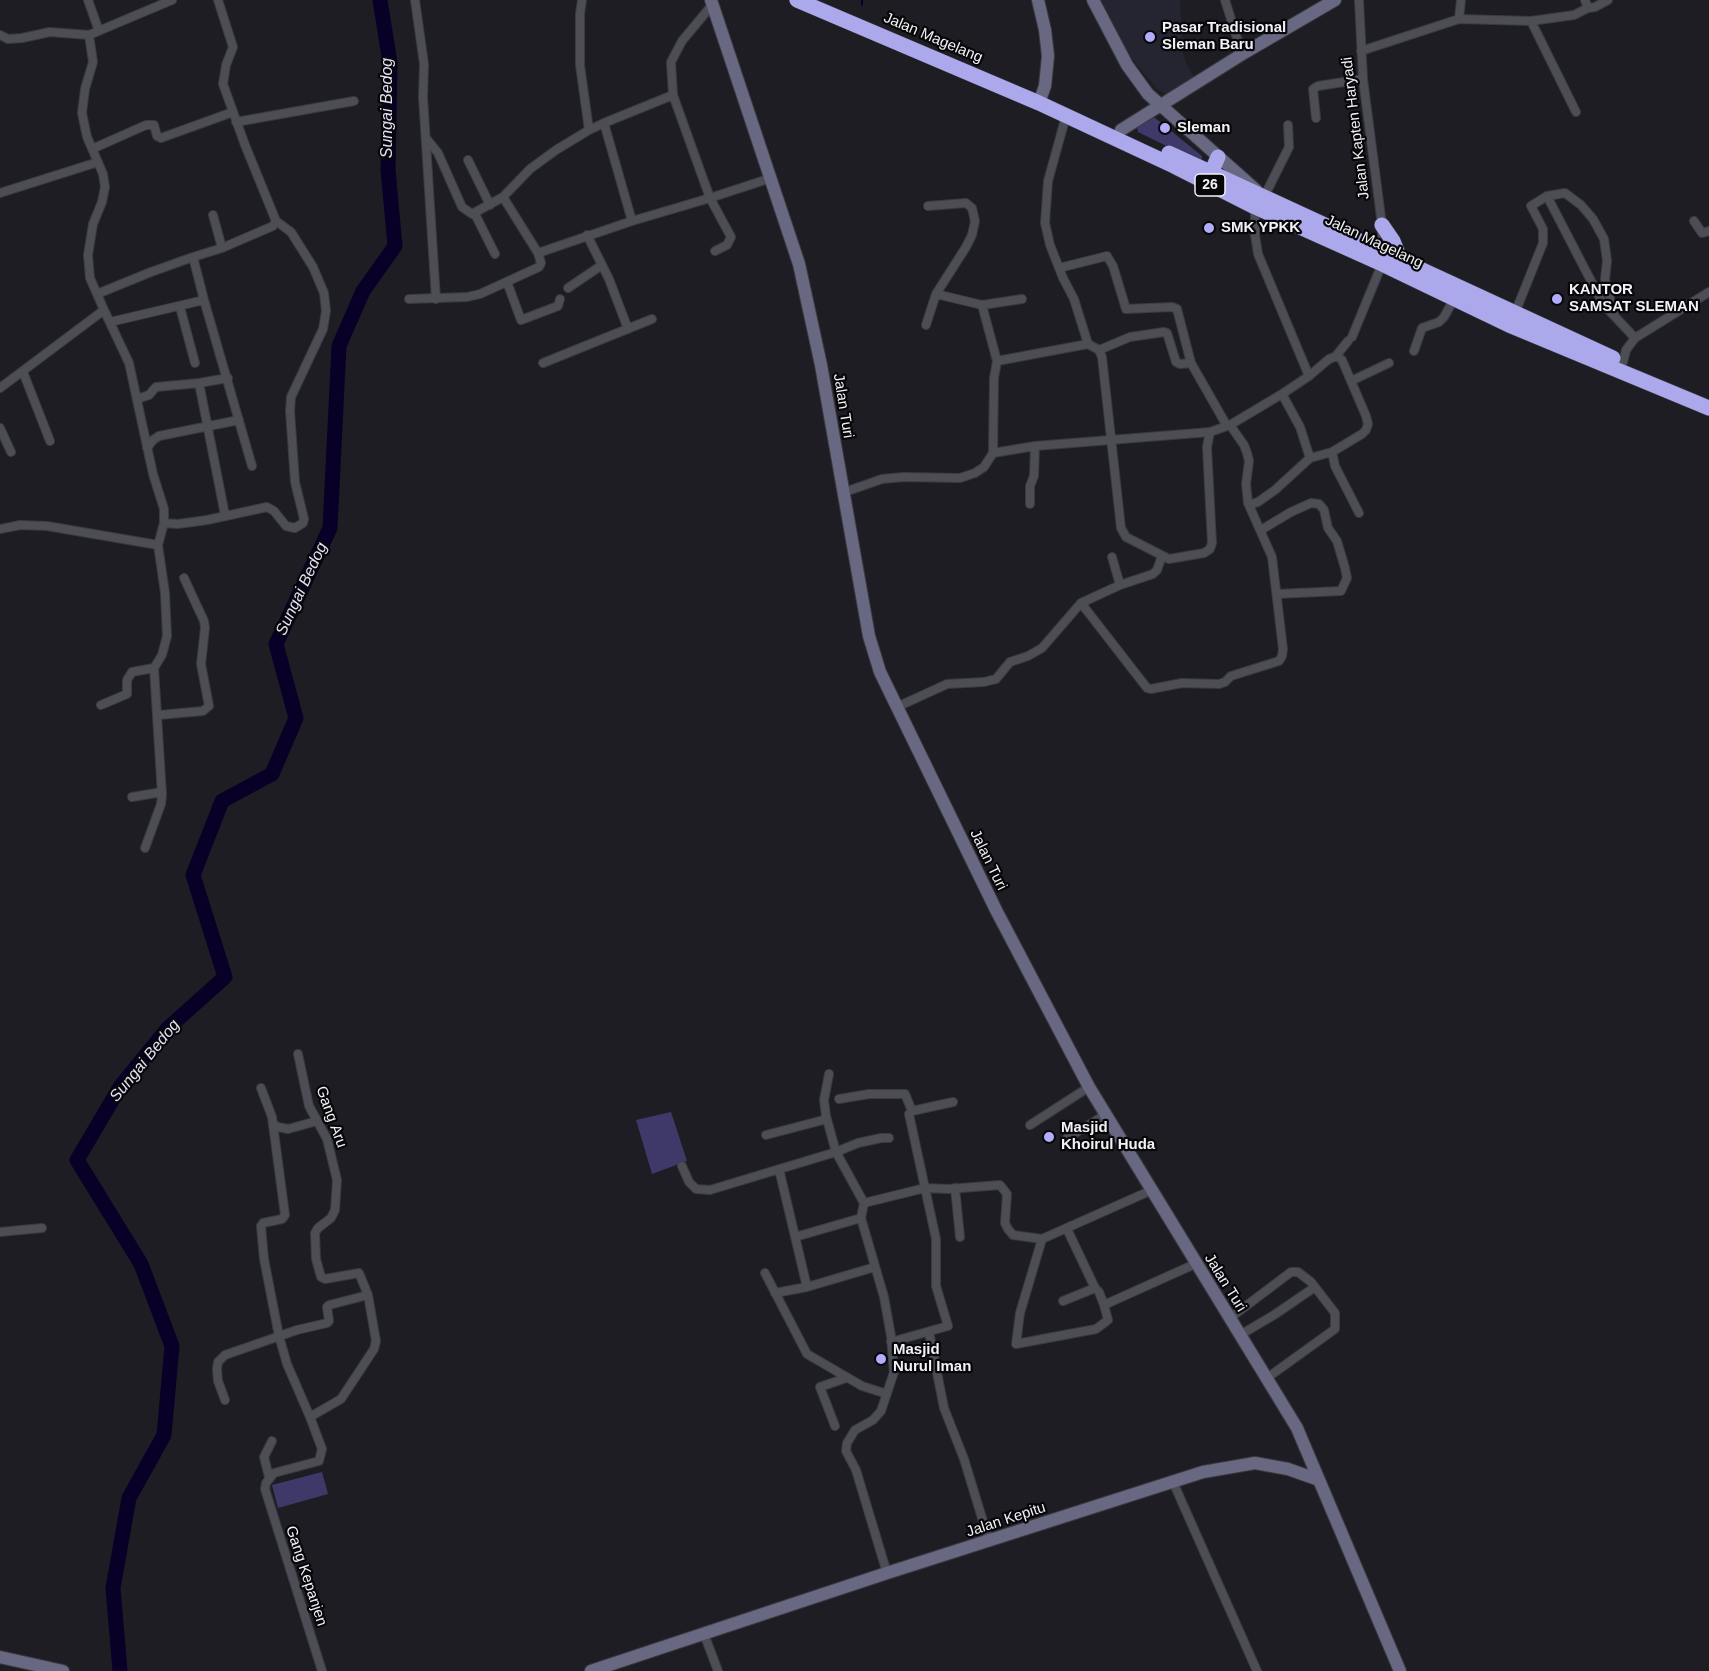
<!DOCTYPE html>
<html>
<head>
<meta charset="utf-8">
<style>
  body { margin:0 }
  canvas { display:block; background:#1d1d23 }
</style>
</head>
<body>
<canvas width="1709" height="1671"></canvas>
<script>
const c = document.querySelector('canvas').getContext('2d');
c.lineJoin = 'round';
function paint(path, color) { c.fillStyle = color; c.fill(path, 'evenodd'); }
const poly = rows => new Path2D(rows.map(r => 'M' + r).join(''));
function strokePath(path, color, width, dash) { c.strokeStyle = color; c.lineWidth = width; c.lineCap = dash ? 'butt' : 'round'; c.setLineDash(dash || []); c.stroke(path); }
function label(font, color, halo, rows, align = 'center') {
  c.font = font + ' Arial,sans-serif'; c.lineWidth = 4.5; c.setLineDash([]); c.textBaseline = 'middle'; c.strokeStyle = halo; c.fillStyle = color; for (const [text, x, y, turn = 0] of rows) {
    c.save(); c.translate(x, y); c.rotate((+turn || 0) * Math.PI / 180); c.textAlign = isNaN(turn) ? turn : align; if (halo) c.strokeText(text, 0, 0); c.fillText(text, 0, 0); c.restore();
  }
}
const built = poly([
  [1101,0,1180,0,1182,50,1186,63,1195,79,1167,94,1158,90,1127,53]
]);
const green = poly([
  [1151,117,1155,118,1202,156,1202,160,1199,162,1138,132,1137,127],
  [671,1112,687,1161,652,1174,636,1120],
  [322,1472,328,1494,278,1508,272,1485]
]);
const stream = poly([
  [862,0,862,5]
]);
const river = poly([
  [120,1671,113,1588,129,1498,164,1435,172,1346,141,1264,77,1160,120,1087,168,1028,225,977,193,875,222,801,272,774,296,718,276,644,330,528,339,346,363,291,395,246,388,170,390,63,380,0]
]);
const street = poly([
  [88,0,99,31],
  [415,0,424,64,423,97,436,299],
  [582,0,580,14,580,65,589,130],
  [1225,0,1237,38,1244,53],
  [1359,0,1363,79,1382,225,1382,252],
  [712,5,682,41,671,62,673,95,710,198,771,178],
  [1588,8,1595,7,1608,0],
  [1459,19,1461,0],
  [1531,21,1576,112],
  [0,35,8,39,22,38,50,32,89,35,93,62,85,89,82,113,87,137,103,174,105,187,102,202,93,224,88,255,90,278,104,310,0,388],
  [89,35,172,0],
  [1361,51,1459,19,1531,21,1574,15,1588,8,1585,0],
  [673,95,604,123,632,221,710,198,731,237,727,245,715,251],
  [1066,116,1048,181,1045,223,1050,245,1063,278,1074,299,1088,344,1099,350,1102,357,1121,528,1126,537,1169,559,1204,553,1210,549,1212,543,1207,447,1210,432,1230,425,1282,394,1309,376,1329,359,1337,356,1342,360,1366,416,1368,424,1366,430,1362,434,1332,452,1310,458,1275,490,1258,502,1249,505],
  [1316,118,1313,89,1318,86,1363,79],
  [236,122,354,101],
  [426,138,438,153,462,207,472,214,503,197,530,169,556,150,589,130,604,123],
  [92,149,146,125,154,125,157,136,161,138,233,112],
  [468,160,490,205],
  [0,193,98,162],
  [1547,196,1603,304,1635,338],
  [1264,197,1289,147,1288,125],
  [1255,207,1255,235,1258,254,1309,376],
  [475,214,495,254],
  [213,215,222,248],
  [1694,221,1702,233,1709,231],
  [587,235,609,279,628,329],
  [538,253,632,221],
  [1059,268,1107,256,1113,266,1126,309,1172,307,1177,309,1191,363],
  [507,282,521,320,558,306,560,299],
  [568,288,602,265],
  [97,294,151,272,193,257],
  [936,294,982,305,1022,299],
  [409,299,467,297,480,294,539,267,541,263,538,253,503,197],
  [204,300,252,466],
  [982,305,997,361],
  [180,307,195,363],
  [104,310,129,363,153,474,164,509,164,523,158,545,165,593,167,636,162,655,154,668,162,795,161,804,145,848],
  [1515,313,1543,243,1543,229,1531,206,1547,196,1565,193,1581,205,1593,219,1604,239,1607,261,1605,279,1614,314],
  [110,322,204,300,193,257,222,248,273,226,276,221,245,145,223,84,226,65,233,47,218,0],
  [926,325,936,294,966,247,972,235,975,221,972,208,966,203,928,206],
  [1352,337,1382,264],
  [1099,350,1130,337,1164,332,1167,333,1176,362,1180,364,1191,363,1227,426],
  [1414,351,1422,328,1439,322,1444,317,1454,299],
  [1335,357,1348,341],
  [1623,362,1626,350,1635,338,1709,292],
  [543,363,652,319],
  [23,372,50,441],
  [1351,381,1389,363],
  [199,383,225,515],
  [1282,394,1300,427,1310,458],
  [137,399,149,395,156,387,199,383,228,378],
  [0,428,11,452],
  [147,448,153,440,159,436,239,420],
  [1332,452,1335,466,1359,513],
  [993,453,1035,446,1210,432],
  [842,493,882,479,904,477,960,478,975,473,984,467,993,453,994,378,997,361,1088,344],
  [1030,504,1030,486,1034,476,1035,446],
  [164,523,178,524,207,520,267,507,274,511,286,526,295,528,303,523,304,519,295,482,290,411,291,397,323,329,326,311,324,293,313,267,291,232,276,221],
  [0,529,20,525,47,526,158,545],
  [1261,530,1291,512,1311,503,1319,504,1324,510,1328,528,1337,541,1345,568,1347,578,1341,591,1277,594],
  [1112,557,1120,585],
  [1081,603,1147,688,1151,689,1182,683,1219,684,1225,682,1231,676,1279,661,1282,656,1283,649,1272,557,1248,503,1246,484,1249,461,1247,453,1244,445,1230,425],
  [101,705,127,694,127,680,132,672,154,668],
  [897,707,947,684,984,682,996,679,1010,662,1028,656,1042,648,1081,603,1120,585,1153,574,1157,570,1162,556],
  [159,715,203,711,209,706,201,664,205,628,204,621,184,578],
  [132,797,162,792],
  [829,1074,824,1100,826,1116,836,1152,864,1203,861,1218,884,1297,891,1336,894,1372,881,1411,873,1420,855,1430,847,1443,846,1451,856,1470,887,1573],
  [261,1088,272,1117,285,1215,282,1219,263,1223,261,1226,264,1259,279,1336,287,1364,310,1417,322,1449,319,1461,274,1473,266,1483,265,1489,322,1671],
  [839,1099,869,1094,905,1094,912,1111],
  [273,1124,278,1127,288,1129,317,1121],
  [1030,1125,1089,1087],
  [766,1135,827,1119],
  [1067,1138,1105,1115],
  [682,1166,689,1182,696,1189,710,1190,836,1152,858,1143,881,1138,889,1138],
  [779,1169,807,1287],
  [955,1188,960,1237],
  [864,1203,925,1188,948,1189,1000,1185,1007,1194,1005,1223,1008,1229,1013,1235,1042,1239,1152,1190],
  [0,1232,42,1228],
  [795,1237,861,1218],
  [1042,1239,1020,1313,1016,1344,1096,1329,1108,1320,1104,1305],
  [765,1273,807,1354,862,1386,887,1394],
  [1095,1288,1099,1292,1104,1305,1195,1264],
  [775,1293,807,1287,875,1267],
  [1063,1301,1095,1288,1067,1229],
  [1230,1318,1291,1272,1298,1272,1311,1282,1335,1313,1335,1329,1267,1378],
  [929,1332,944,1408,964,1459,989,1541],
  [1240,1335,1274,1315,1315,1287],
  [891,1342,948,1326,936,1286,936,1239,909,1114,912,1111,953,1102],
  [225,1400,218,1381,217,1369,218,1362,225,1355,297,1330,327,1323,329,1321,327,1307,329,1305,368,1295,359,1273,325,1279,321,1277,316,1259,315,1233,318,1228,331,1218,335,1210,337,1180,327,1139,309,1106,298,1054],
  [310,1417,341,1399,374,1349,376,1341,368,1295],
  [835,1426,820,1387,846,1378],
  [269,1477,264,1457,272,1441],
  [1173,1482,1257,1671],
  [704,1634,718,1671]
]);
const secondary = poly([
  [711,0,799,264,821,365,869,636,880,672,996,910,1089,1087,1297,1428,1400,1671],
  [1038,0,1045,30,1048,56,1045,86,1039,103],
  [1093,0,1127,65,1148,94,1256,190],
  [1121,130,1244,53,1335,0],
  [0,1657,63,1671],
  [591,1671,887,1573,1203,1472,1255,1463,1288,1469,1319,1480]
]);
const highway = poly([
  [797,0,1039,103,1174,166,1255,207,1382,264,1509,325,1709,408],
  [1169,153,1613,358],
  [1211,173,1218,157],
  [1382,225,1393,241,1401,261]
]);
const markers = [
  [1150,37,6,"#b1adfa"],
  [1165,128,6,"#b1adfa"],
  [1209,228,6,"#b1adfa"],
  [1557,299,6,"#b1adfa"],
  [1049,1137,6,"#b1adfa"],
  [881,1359,6,"#b1adfa"]
];
const shields = [
  [1210,185,30]
];
const shieldNames = [
  ["26",1210,185]
];
const poiNames = [
  ["Pasar Tradisional",1162,28],
  ["Sleman Baru",1162,45],
  ["Sleman",1177,128],
  ["SMK YPKK",1221,228],
  ["KANTOR",1569,290],
  ["SAMSAT SLEMAN",1569,307],
  ["Masjid",1061,1128],
  ["Khoirul Huda",1061,1145],
  ["Masjid",893,1350],
  ["Nurul Iman",893,1367]
];
const streetNames = [
  ["Jalan Magelang",933,38,23],
  ["Jalan Kapten Haryadi",1356,128,-97],
  ["Jalan Magelang",1374,242,25],
  ["Jalan Turi",843,406,81],
  ["Jalan Turi",988,860,64],
  ["Gang Aru",331,1117,70],
  ["Jalan Turi",1225,1283,58],
  ["Jalan Kepitu",1006,1520,-18],
  ["Gang Kepanjen",306,1576,72]
];
const waterNames = [
  ["Sungai Bedog",388,108,-90],
  ["Sungai Bedog",302,589,-65],
  ["Sungai Bedog",145,1061,-51]
];
paint(built, '#252531');
paint(green, '#3e3968');
strokePath(stream, '#090028', 2);
strokePath(river, '#090028', 15);
strokePath(street, '#3a3a40', 10);
strokePath(secondary, '#3a3a40', 14);
strokePath(highway, '#3a3a40', 16);
strokePath(street, '#4d4d55', 8);
strokePath(secondary, '#696882', 12);
strokePath(highway, '#aba8ec', 15);
for (const [x, y, r, color] of markers) { const dot = new Path2D(); dot.arc(x, y, r, 0, 2 * Math.PI); c.fillStyle = color; c.fill(dot); strokePath(dot, '#07070a', 2); }
for (const [x, y, w] of shields) { const box = new Path2D(); box.roundRect(x - w / 2, y - 11, w, 22, 4.5); c.fillStyle = '#07070a'; c.fill(box); strokePath(box, '#f1f1f6', 1.5); }
label('bold 14px', '#f1f1f6', null, shieldNames);
label('bold 15px', '#f1f1f6', '#07070a', poiNames, 'left');
label('15px', '#f1f1f6', '#07070a', streetNames);
label('italic 16px', '#e2e2f7', '#07070a', waterNames);
</script>
</body>
</html>
